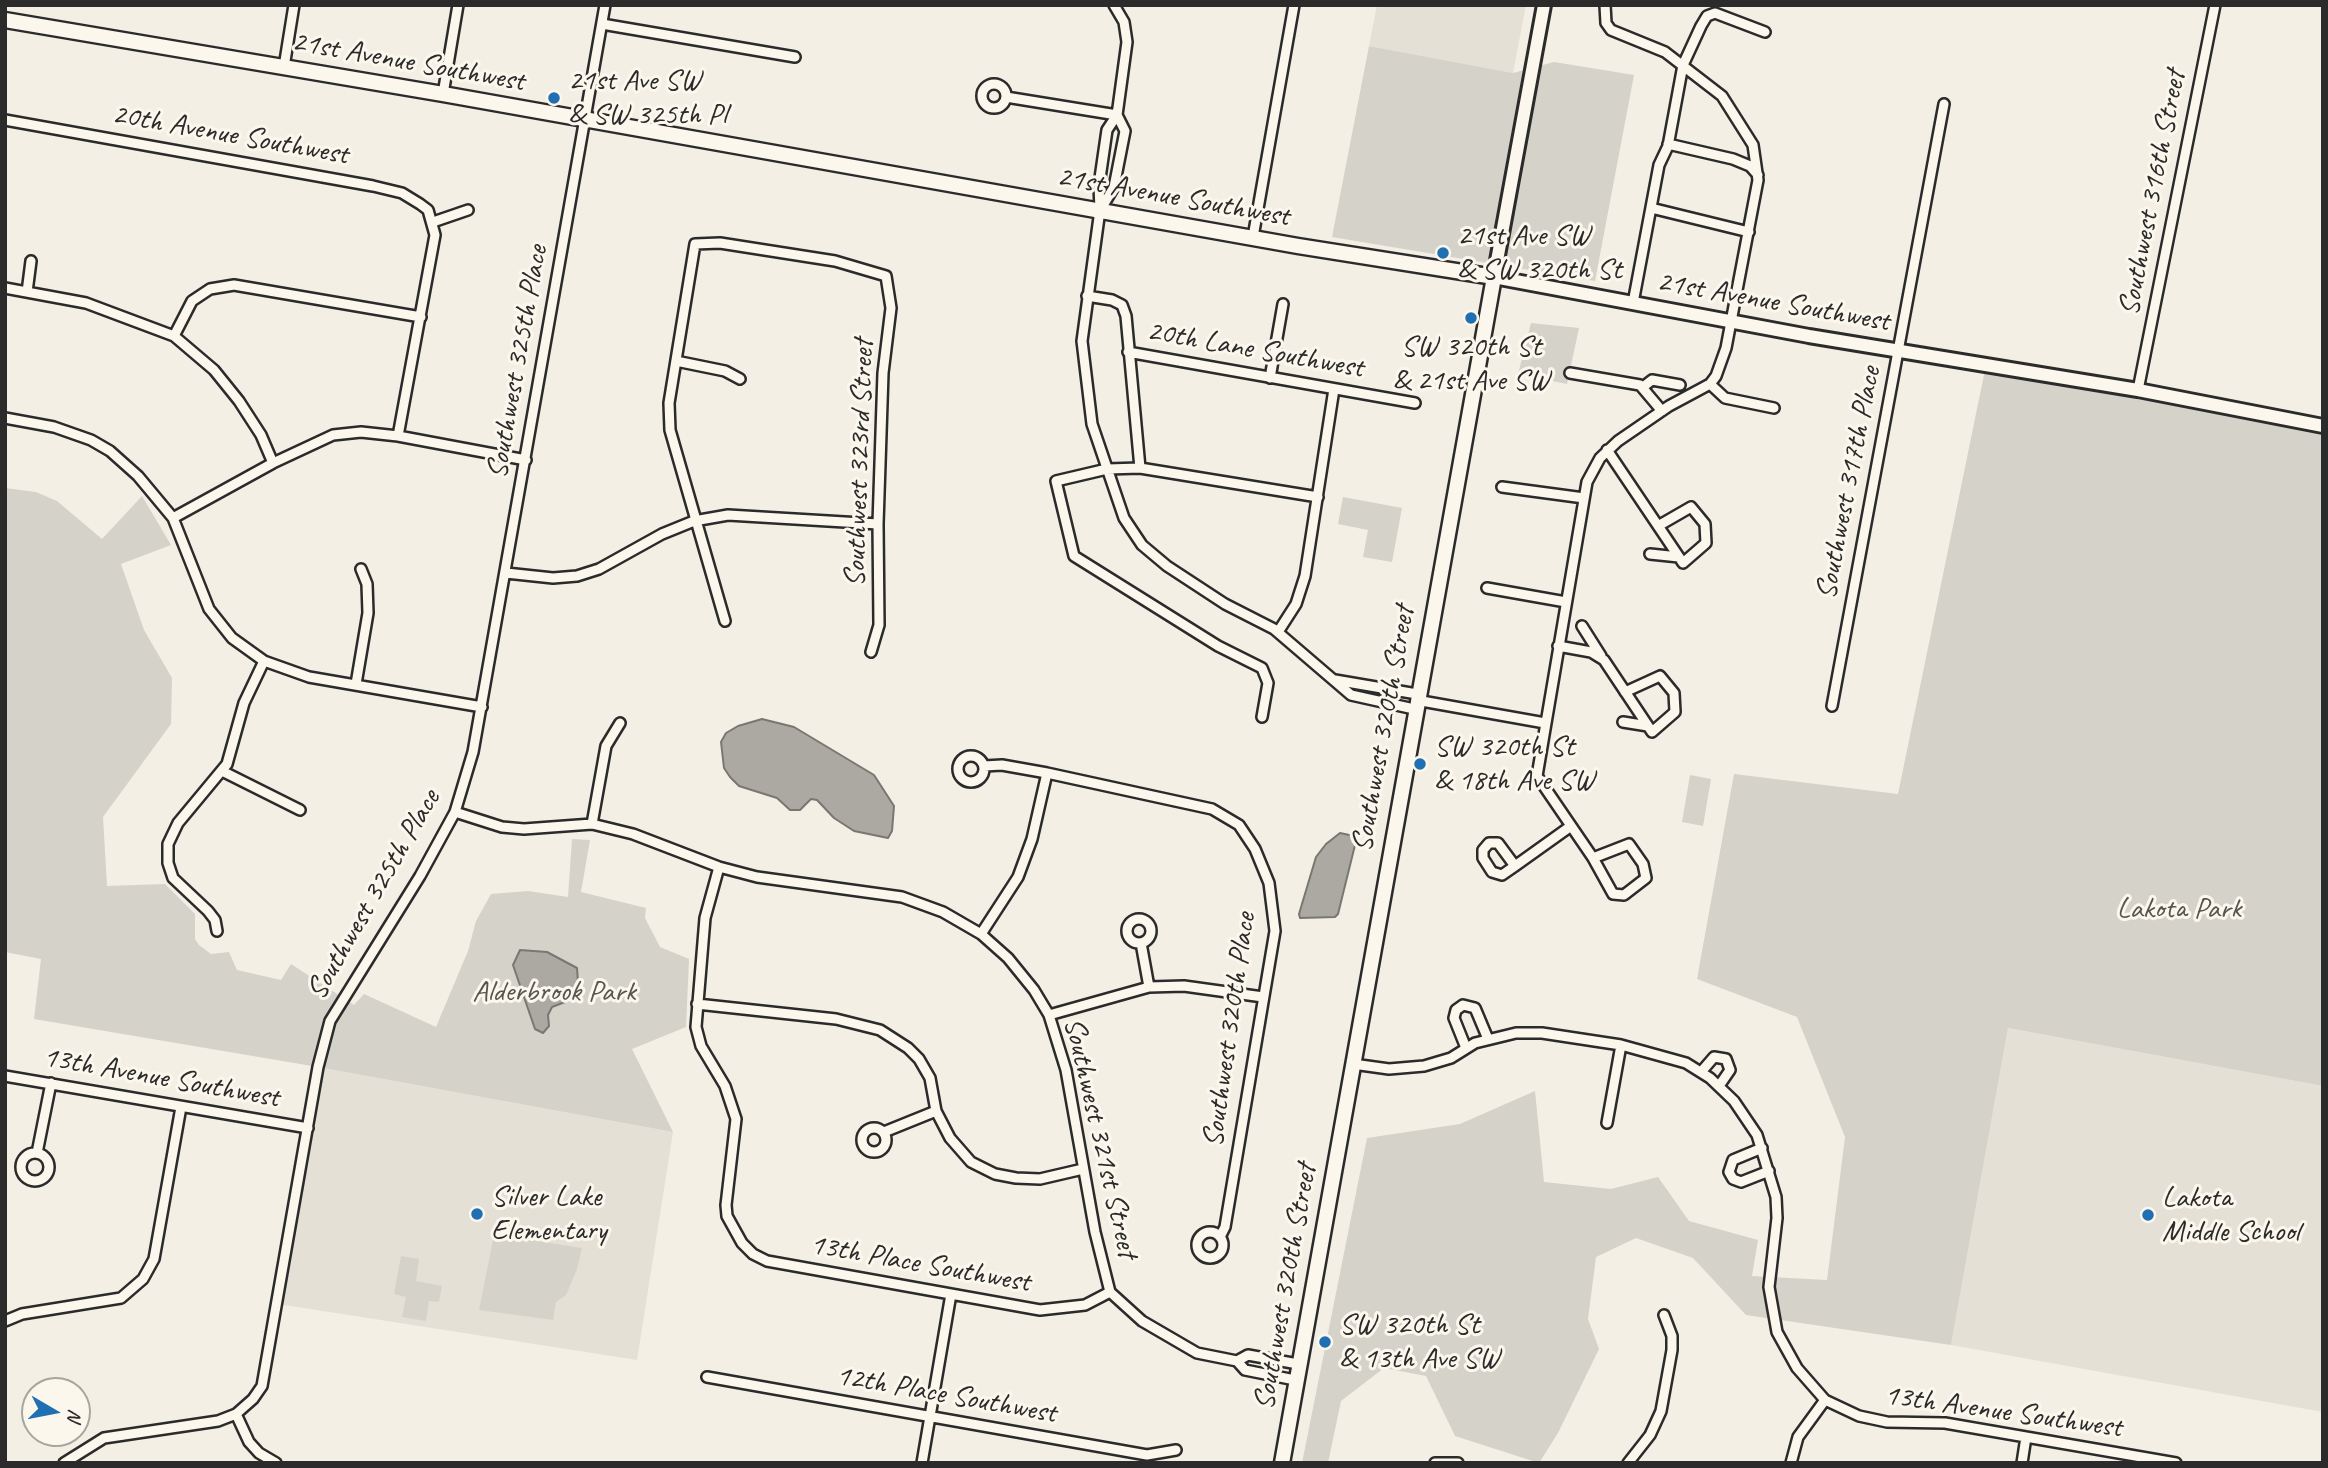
<!DOCTYPE html>
<html>
<head>
<meta charset="utf-8">
<style>
  body { margin:0 }
  #map { position:relative; width:2328px; height:1468px; overflow:hidden; background:#f3efe4; font-family:Caveat,sans-serif }
  canvas { display:block }
  .frame { position:absolute; inset:0; border:7px solid #2b2b2b; pointer-events:none }
  .north { position:absolute; left:21px; top:1377px; width:70px; height:70px; box-sizing:border-box; background:#fbf7ec; border:2px solid #a8a59f; border-radius:50%; rotate:100deg; font-size:19px; font-weight:700; line-height:28px; text-align:center; color:#2b2b2b }
  .north::after { content:''; display:block; margin:auto; width:24px; height:32px; background:#1f6fb2; clip-path:polygon(50% 0,100% 100%,50% 72%,0 100%) }
</style>
</head>
<body>
<div id="map">
<canvas width="2328" height="1468"></canvas>
<div class="frame"></div>
<div class="north">N</div>
</div>
<script>
const c = document.querySelector('canvas').getContext('2d');
c.lineJoin = 'round';
function paint(path, color) { c.fillStyle = color; c.fill(path, 'evenodd'); }
const poly = rows => new Path2D(rows.map(r => 'M' + r).join(''));
function strokePath(path, color, width, dash) { c.strokeStyle = color; c.lineWidth = width; c.lineCap = dash ? 'butt' : 'round'; c.setLineDash(dash || []); c.stroke(path); }
function label(font, color, halo, rows, align = 'center') {
  c.font = font + ' Caveat,sans-serif'; c.lineWidth = 6; c.setLineDash([]); c.textBaseline = 'middle'; c.strokeStyle = halo; c.fillStyle = color; for (const [text, x, y, turn = 0] of rows) {
    c.save(); c.translate(x, y); c.rotate((+turn || 0) * Math.PI / 180); c.textAlign = isNaN(turn) ? turn : align; if (halo) c.strokeText(text, 0, 0); c.fillText(text, 0, 0); c.restore();
  }
}
const built = poly([
  [1377,5,1526,5,1513,73,1369,46],
  [2008,1028,2323,1086,2323,1412,1951,1345],
  [318,1067,673,1132,637,1360,278,1304]
]);
const green = poly([
  [1369,46,1513,73,1554,62,1634,75,1595,281,1332,237],
  [1531,323,1579,328,1567,384,1518,374],
  [1986,365,2323,426,2323,1086,2008,1028,1951,1345,1746,1315,1693,1258,1636,1238,1596,1257,1588,1319,1599,1349,1558,1433,1539,1463,1455,1436,1426,1376,1384,1368,1341,1401,1328,1463,1302,1463,1367,1138,1460,1124,1535,1091,1544,1182,1611,1189,1658,1177,1689,1221,1758,1240,1752,1276,1827,1280,1845,1137,1797,1017,1697,979,1734,774,1898,794],
  [5,488,36,492,57,501,102,539,142,496,171,545,121,564,144,630,172,678,171,724,103,817,107,886,165,884,195,914,195,939,199,945,211,954,229,952,237,970,281,980,291,964,354,1005,364,994,436,1027,468,951,476,921,491,894,528,891,568,897,572,839,590,840,581,892,646,908,645,918,660,947,689,959,686,1027,632,1049,673,1132,318,1067,34,1019,41,959,5,952],
  [1343,497,1402,508,1392,562,1363,557,1368,530,1338,524],
  [1690,775,1711,779,1703,826,1682,822],
  [500,1235,582,1248,577,1269,566,1295,556,1302,553,1320,479,1310,493,1240],
  [401,1256,419,1259,416,1281,442,1286,439,1302,429,1301,426,1321,402,1317,406,1297,394,1294]
]);
const water = poly([
  [762,719,794,727,874,775,894,806,892,831,888,838,854,831,834,818,817,800,811,799,800,810,790,810,777,798,739,786,730,777,724,768,721,742,726,733,738,726,762,719],
  [1340,833,1354,836,1356,841,1338,914,1335,917,1300,918,1299,914,1316,857,1326,844,1340,833],
  [520,950,547,952,577,968,578,982,575,989,565,1002,552,1007,548,1015,549,1026,543,1033,535,1029,513,965,520,950]
]);
const street = poly([
  [1114,5,1124,22,1127,42,1117,115,1107,130,1099,185,1100,210,1082,341,1092,424,1124,518,1142,545,1167,566,1225,604,1274,629,1351,695,1414,709],
  [602,24,795,57],
  [284,67,294,5],
  '982 96a12 12 0 1 1 24 0a12 12 0 1 1-24 0Z',
  [443,94,458,5],
  [1006,97,1117,115],
  [5,120,373,186,402,193,420,204,428,210,435,235,398,436],
  [1668,144,1733,159,1750,166,1758,175],
  [1651,208,1749,232],
  [1101,209,1114,187,1125,131,1117,115],
  [433,222,468,210],
  [1253,237,1294,5],
  [5,288,86,303,174,336,214,370,239,401,261,435,273,463],
  [27,292,31,261],
  [1087,296,1112,300,1122,305,1126,316,1140,468],
  [1633,303,1659,165,1668,146,1683,65,1701,26,1707,16,1715,13,1765,32],
  [174,336,192,301,210,289,234,285,421,317],
  [1128,352,1415,403],
  [676,361,725,371,740,379],
  [1570,373,1640,385,1662,411],
  [1270,378,1283,304],
  [1710,384,1725,398,1774,408],
  [1643,387,1652,380,1680,385],
  [2138,390,2215,5],
  [5,418,54,427,91,440,110,451,138,476,173,518,209,609,232,638,264,661,309,677,482,707],
  [1607,450,1683,563,1706,543,1705,524,1691,507,1658,526],
  [1502,487,1584,498],
  [173,518,273,463,333,435,361,432,398,436,526,460],
  [1650,554,1679,557],
  [506,573,553,578,577,576,599,569,662,534,694,521,728,515,878,524],
  [1487,588,1566,602],
  [725,621,670,430,669,403,695,244,720,243,835,261,886,276,891,308,883,373,878,524,879,625,871,652],
  [1582,626,1601,656],
  [1278,632,1296,604,1305,576,1334,389],
  [1558,646,1591,652,1604,660,1652,732,1675,712,1674,693,1660,676,1625,692],
  [1335,680,1417,694],
  [356,684,368,613,367,584,361,569],
  [1416,700,1545,723],
  [1832,706,1944,104],
  [1262,717,1268,683,1262,668,1218,646,1074,556,1056,481,1107,469,1140,468,1318,497],
  [1623,722,1648,726],
  '958 769a13 13 0 1 1 26 0a13 13 0 1 1-26 0Z',
  [984,766,1002,765,1047,773,1212,809,1239,825,1255,849,1269,883,1275,931,1225,1227,1220,1237],
  [222,771,300,810],
  [455,812,502,827,524,829,592,824,633,834,719,867,757,877,902,897,943,912,981,934,1008,958,1034,990,1049,1015,1066,1070,1095,1232,1110,1292],
  [592,824,606,746,620,723],
  [1593,858,1629,844,1643,864,1646,878,1624,895,1613,894,1593,858,1537,776,1587,482,1600,458,1618,441,1669,406,1710,384,1716,376,1726,348,1758,180,1753,145,1722,96,1665,52,1611,30,1606,23,1605,5],
  [1515,866,1498,843,1489,843,1483,850,1483,858,1492,872,1502,875,1515,866,1571,826],
  [719,867,705,918,696,1027,701,1046,725,1086,736,1119,726,1205,727,1216,742,1243,753,1254,767,1261,1040,1310,1085,1305,1110,1292],
  '1127 931a12 12 0 1 1 24 0a12 12 0 1 1-24 0Z',
  [217,931,215,920,208,911,173,878,168,863,168,844,178,823,227,764,244,703,264,661],
  [981,934,1018,877,1032,839,1047,773],
  [1141,943,1149,987],
  [697,1004,836,1019,880,1030,908,1048,919,1059,930,1078,936,1111,950,1138,971,1162,995,1174,1016,1178,1040,1179,1083,1169],
  [1049,1015,1149,987,1184,986,1263,997],
  [1466,1048,1454,1018,1456,1010,1463,1005,1475,1008,1488,1039],
  [1353,1064,1389,1069,1424,1066,1451,1058,1475,1043,1516,1033,1542,1033,1621,1045,1686,1063,1710,1078,1734,1101,1757,1135,1776,1197,1777,1218,1769,1287,1777,1332,1797,1368,1825,1400,1859,1416,1887,1422,1945,1423,2176,1463],
  [1701,1072,1714,1057,1726,1059,1730,1070,1719,1086],
  [5,1076,308,1128],
  [1607,1123,1621,1045],
  '862 1140a12 12 0 1 1 24 0a12 12 0 1 1-24 0Z',
  [884,1132,936,1111],
  [1762,1148,1733,1160,1729,1172,1733,1179,1741,1182,1769,1171],
  [37,1153,51,1083],
  '21 1167a14 14 0 1 1 28 0a14 14 0 1 1-28 0Z',
  '1197 1245a13 13 0 1 1 26 0a13 13 0 1 1-26 0Z',
  [1110,1292,1142,1321,1197,1353,1237,1361,1245,1370,1295,1380],
  [5,1321,22,1314,121,1298,143,1279,154,1259,181,1107],
  [1237,1361,1248,1355,1298,1364],
  [707,1377,1147,1455,1176,1450],
  [236,1414,249,1442,259,1453,276,1463],
  [64,1463,104,1438,218,1421,236,1414,253,1399,262,1386,318,1067,330,1021,420,876,455,812,473,752,605,5],
  [922,1463,951,1294],
  [1435,1463,1458,1463],
  [1628,1463,1650,1435,1661,1411,1672,1350,1672,1336,1664,1315],
  [1791,1463,1798,1437,1825,1400],
  [2022,1463,2026,1437]
]);
const secondary = poly([
  [1544,5,1494,277,1809,336,2138,390,2323,426]
]);
const primary = poly([
  [5,20,443,94,1298,246,1494,277,1282,1463]
]);
const markers = [
  [554,98,7,"#1f6fb2"],
  [1443,253,7,"#1f6fb2"],
  [1471,318,7,"#1f6fb2"],
  [1420,764,7,"#1f6fb2"],
  [477,1214,7,"#1f6fb2"],
  [2148,1215,7,"#1f6fb2"],
  [1325,1342,7,"#1f6fb2"]
];
const streetNames = [
  ["21st Avenue Southwest",408,62,10],
  ["20th Avenue Southwest",230,135,10],
  ["Southwest 316th Street",2153,193,-79],
  ["21st Avenue Southwest",1173,197,10],
  ["21st Avenue Southwest",1773,302,10],
  ["20th Lane Southwest",1255,350,10],
  ["Southwest 325th Place",518,362,-80],
  ["Southwest 323rd Street",860,463,-88],
  ["Southwest 317th Place",1849,483,-79],
  ["Southwest 320th Street",1384,729,-80],
  ["Southwest 325th Place",374,895,-60],
  ["Southwest 320th Place",1230,1030,-82],
  ["13th Avenue Southwest",161,1078,10],
  ["Southwest 321st Street",1100,1138,77],
  ["13th Place Southwest",920,1264,10],
  ["Southwest 320th Street",1286,1287,-80],
  ["12th Place Southwest",946,1395,10],
  ["13th Avenue Southwest",2003,1412,8]
];
const poiNames = [
  ["21st Ave SW",568,81],
  ["& SW 325th Pl",568,115],
  ["21st Ave SW",1457,236],
  ["& SW 320th St",1457,270],
  ["SW 320th St",1471,347,"center"],
  ["& 21st Ave SW",1471,381,"center"],
  ["SW 320th St",1434,747],
  ["& 18th Ave SW",1434,781],
  ["Silver Lake",491,1197],
  ["Elementary",491,1231],
  ["Lakota",2162,1198],
  ["Middle School",2162,1232],
  ["SW 320th St",1339,1325],
  ["& 13th Ave SW",1339,1359]
];
const parkNames = [
  ["Lakota Park",2179,909],
  ["Alderbrook Park",554,992]
];
paint(built, '#e4e0d6');
paint(green, '#d5d2c9');
paint(water, '#aca9a2');
strokePath(water, '#787772', 2);
strokePath(street, '#2b2b2b', 14);
strokePath(secondary, '#2b2b2b', 18);
strokePath(primary, '#2b2b2b', 19);
strokePath(street, '#fbf7ec', 9);
strokePath(secondary, '#fbf7ec', 12);
strokePath(primary, '#fbf7ec', 14);
for (const [x, y, r, color] of markers) { const dot = new Path2D(); dot.arc(x, y, r, 0, 2 * Math.PI); c.fillStyle = color; c.fill(dot); strokePath(dot, '#fbf7ec', 2.5); }
label('30px', '#2b2b2b', '#fbf7ec', streetNames);
label('30px', '#2b2b2b', '#fbf7ec', poiNames, 'left');
label('30px', '#565552', '#fbf7ec', parkNames);
</script>
</body>
</html>
